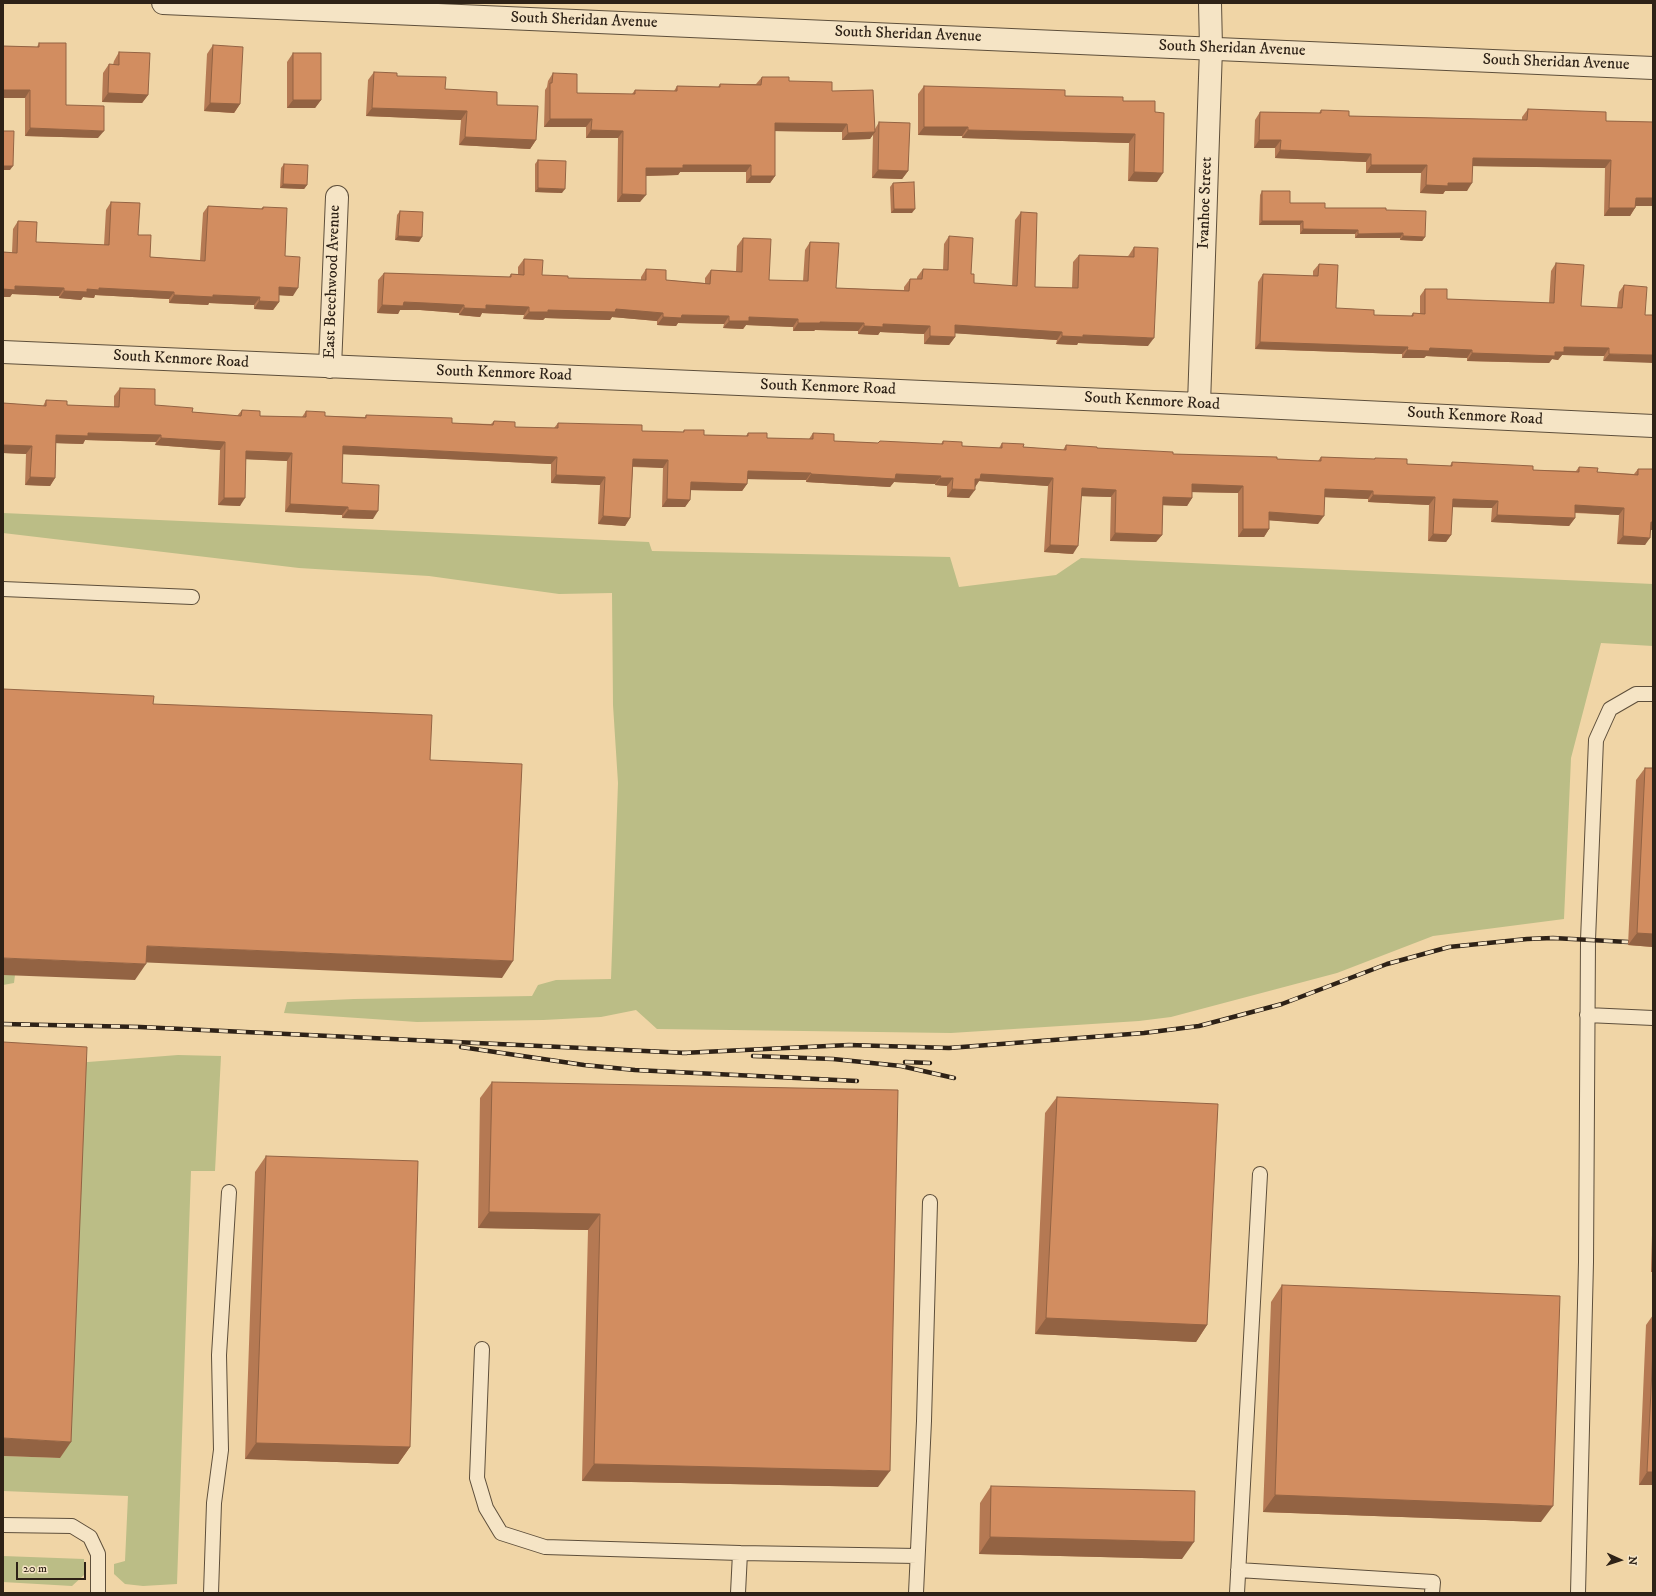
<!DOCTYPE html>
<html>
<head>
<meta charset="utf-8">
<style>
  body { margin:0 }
  #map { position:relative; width:1656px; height:1596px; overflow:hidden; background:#f0d5a6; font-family:"IM FELL DW Pica",serif }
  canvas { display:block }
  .frame { position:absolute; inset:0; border:4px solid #2e2217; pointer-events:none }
  .north { position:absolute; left:1600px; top:1540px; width:40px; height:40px; -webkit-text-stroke:3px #f5e4c5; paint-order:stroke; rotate:93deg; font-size:11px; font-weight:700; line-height:16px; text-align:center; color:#2e2217 }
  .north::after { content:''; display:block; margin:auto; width:14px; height:18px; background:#2e2217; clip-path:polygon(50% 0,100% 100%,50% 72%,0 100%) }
  .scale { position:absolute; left:16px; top:1562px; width:70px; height:18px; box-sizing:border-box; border:2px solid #2e2217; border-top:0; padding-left:5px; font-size:12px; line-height:14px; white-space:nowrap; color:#2e2217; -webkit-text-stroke:3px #f5e4c5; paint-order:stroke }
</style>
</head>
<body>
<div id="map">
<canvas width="1656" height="1596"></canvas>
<div class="frame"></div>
<div class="north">N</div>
<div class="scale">20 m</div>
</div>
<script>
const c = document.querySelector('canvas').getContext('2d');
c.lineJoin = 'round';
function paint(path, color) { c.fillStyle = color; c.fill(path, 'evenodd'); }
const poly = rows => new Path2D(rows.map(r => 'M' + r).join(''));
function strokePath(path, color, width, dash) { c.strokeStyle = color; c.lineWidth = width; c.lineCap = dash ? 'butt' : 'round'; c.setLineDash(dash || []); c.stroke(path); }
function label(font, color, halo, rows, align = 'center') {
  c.font = font + ' "IM FELL DW Pica",serif'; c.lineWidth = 3; c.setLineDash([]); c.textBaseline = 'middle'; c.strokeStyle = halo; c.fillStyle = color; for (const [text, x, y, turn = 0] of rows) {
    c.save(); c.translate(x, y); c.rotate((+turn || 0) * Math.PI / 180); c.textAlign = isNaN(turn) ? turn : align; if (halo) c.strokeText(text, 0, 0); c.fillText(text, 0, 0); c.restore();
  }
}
const green = poly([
  [3,513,649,542,652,551,950,557,959,587,1056,575,1081,558,1653,584,1653,646,1601,643,1571,758,1564,919,1433,936,1337,973,1171,1017,1139,1021,951,1033,657,1029,636,1010,601,1017,543,1020,417,1022,284,1013,287,1002,354,999,532,996,538,985,556,980,611,979,618,783,613,705,612,593,559,594,429,576,299,568,3,533],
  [3,975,15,975,14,983,3,985],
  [178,1055,221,1056,215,1171,191,1171,177,1584,143,1586,125,1584,114,1574,114,1564,125,1561,128,1496,3,1491,3,1456,60,1458,75,1063],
  [3,1556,84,1559,84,1575,72,1586,3,1582]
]);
const lane = poly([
  [3,589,192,597],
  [1587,1015,1653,1018],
  [482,1349,477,1478,486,1508,501,1533,545,1547,740,1553,738,1593],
  [3,1525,72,1526,90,1537,98,1554,98,1593],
  [740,1553,917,1556],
  [1238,1570,1433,1582,1432,1593],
  [211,1593,214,1503,221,1450,219,1355,229,1192],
  [916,1593,924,1421,930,1202],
  [1237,1593,1260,1174],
  [1578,1593,1586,1262,1588,940,1596,740,1610,709,1636,694,1653,694]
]);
const street = poly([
  [163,3,1653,68],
  [3,352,1199,404,1653,426],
  [330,367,337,197],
  [1199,404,1211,48,1210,3]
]);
const rail = poly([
  [3,1024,140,1027,687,1053],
  [461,1047,584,1065,635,1070,857,1081],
  [682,1053,849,1045,949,1048,1144,1033,1199,1026,1252,1012,1282,1004,1387,964,1449,947,1527,939,1553,938,1628,942],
  [753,1056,833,1059,901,1066,954,1078],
  [905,1062,930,1063]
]);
const wall = poly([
  [39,43,66,105,98,138,25,136,25,98,3,98,3,46,37,47],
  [213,45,240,104,234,113,204,111,207,54],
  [119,52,148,95,142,103,102,102,103,73,109,64,113,65,114,61],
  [293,53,321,100,315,108,287,108,287,62],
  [374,72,397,76,445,89,497,105,536,140,530,149,459,145,461,120,366,116,368,80],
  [553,73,577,93,632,94,635,90,674,91,677,86,718,87,720,84,756,84,762,77,789,81,832,91,875,129,879,122,908,171,902,179,872,178,873,134,870,139,842,140,842,132,775,131,775,176,770,183,746,183,746,172,680,172,678,175,646,176,640,202,617,202,618,138,586,138,586,127,544,127,545,90,547,87,548,81],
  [924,86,1065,96,1155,112,1157,182,1128,181,1129,143,962,138,962,136,918,135,918,94],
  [1528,109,1606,121,1653,122,1653,206,1636,206,1630,216,1604,216,1605,168,1473,166,1467,191,1445,191,1443,194,1420,193,1421,173,1366,173,1366,162,1275,158,1275,148,1254,148,1255,120,1260,112,1319,113,1321,110,1349,116,1522,120,1522,117],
  [538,160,562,193,535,192,535,164],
  [284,164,307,185,304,189,280,188,281,168],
  [893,183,912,213,891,213,890,187],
  [1262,191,1290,203,1325,208,1386,210,1425,237,1422,241,1400,240,1400,238,1355,238,1355,234,1300,234,1300,225,1259,225,1260,195],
  [111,202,138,235,150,257,200,260,203,213,208,206,261,209,263,207,285,256,293,296,279,295,279,302,273,310,254,309,254,305,209,303,208,305,169,303,169,299,95,295,94,298,83,297,81,300,59,298,59,296,12,294,10,297,3,297,3,252,12,253,13,229,18,221,36,242,104,245,106,210],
  [400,211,419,242,395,240,397,215],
  [1021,212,1035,287,1072,288,1073,262,1079,255,1128,256,1129,255,1134,247,1148,346,1078,343,1077,345,1056,344,1057,340,955,333,955,337,949,345,924,344,924,334,880,332,878,335,858,334,858,331,815,330,814,331,793,331,793,327,746,325,743,329,723,328,724,324,678,323,676,326,657,325,657,321,612,317,610,320,545,318,543,320,523,319,524,315,482,313,480,317,459,315,459,313,420,310,400,310,398,314,377,313,378,280,384,273,509,277,511,274,518,274,518,267,524,259,542,275,568,278,641,280,641,277,646,269,666,280,705,283,705,278,711,270,736,271,737,246,743,238,769,280,803,281,805,250,810,242,836,288,904,290,904,287,910,279,917,279,917,277,923,269,943,270,944,244,949,236,971,274,974,283,1012,286,1015,220],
  [1556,263,1581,306,1617,308,1619,292,1624,285,1645,315,1603,361,1604,356,1562,355,1558,360,1552,359,1549,363,1467,361,1467,358,1426,356,1424,358,1402,358,1402,354,1255,349,1258,282,1263,274,1313,276,1313,271,1319,264,1336,308,1374,315,1411,316,1413,313,1420,314,1420,296,1425,289,1447,299,1549,303,1551,271],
  [120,388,155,405,192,412,237,416,242,410,260,416,302,417,306,411,325,416,365,417,366,415,452,423,491,424,494,421,515,427,554,428,558,423,642,431,683,432,684,430,704,435,746,436,748,433,767,438,809,439,813,433,834,441,878,443,941,444,943,441,962,446,999,448,1002,443,1023,447,1063,450,1066,445,1097,448,1173,454,1318,461,1321,457,1374,459,1375,458,1407,464,1450,466,1452,462,1533,470,1576,471,1579,467,1597,472,1634,474,1638,469,1653,469,1653,530,1651,530,1645,545,1617,544,1619,515,1575,513,1575,518,1569,526,1491,522,1492,508,1452,507,1451,535,1446,542,1428,541,1429,505,1368,502,1368,499,1325,497,1318,524,1269,520,1269,529,1264,537,1238,537,1238,493,1192,492,1192,498,1187,506,1163,505,1162,535,1156,542,1110,541,1111,497,1081,496,1073,554,1044,552,1048,486,979,481,975,487,969,498,947,497,947,486,935,485,935,484,894,482,890,487,806,482,806,480,747,479,747,484,742,491,690,490,690,500,685,507,662,507,663,468,633,467,630,518,625,526,598,524,600,485,551,483,551,464,343,454,342,483,373,519,342,518,342,515,285,512,287,461,246,459,240,506,218,505,220,450,155,445,156,442,85,440,83,444,56,443,55,478,50,486,25,485,26,454,3,453,3,403,43,406,46,400,67,405,114,407,114,396],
  [1645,768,1653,947,1628,945,1636,780],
  [492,1082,878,1487,582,1481,588,1230,478,1228,480,1098],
  [1057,1097,1207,1325,1196,1342,1035,1334,1045,1113],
  [266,1156,410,1447,398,1464,245,1459,255,1172],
  [1653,1198,1653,1272,1651,1272],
  [1282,1285,1541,1522,1263,1512,1271,1302],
  [1653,1315,1653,1485,1639,1485,1646,1325],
  [991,1486,1182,1559,979,1554,980,1503]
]);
const shadedWall = poly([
  [3,90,30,90,25,98,3,98],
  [108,93,148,95,142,103,102,102],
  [293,100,321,100,315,108,287,108],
  [210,103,240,104,234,113,204,111],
  [372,108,467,111,461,120,366,116],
  [550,119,592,119,586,127,544,127],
  [775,123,847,124,842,132,769,131],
  [924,127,968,127,962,136,918,135],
  [30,128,104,131,98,138,25,136],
  [591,130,623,131,618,138,586,138],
  [968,130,1135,134,1129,143,962,138],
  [875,132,870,139,842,140,848,133],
  [465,137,536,140,530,149,459,145],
  [1259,140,1281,140,1275,148,1254,148],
  [1280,150,1371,154,1366,162,1275,158],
  [1473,158,1611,160,1605,168,1467,166],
  [683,165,751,165,746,172,680,172,678,175,641,176,646,168],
  [1371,165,1427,165,1421,173,1366,173],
  [3,166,13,166,10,170,3,170],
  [878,170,908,171,902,179,872,178],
  [1134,172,1163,173,1157,182,1128,181],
  [751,176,775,176,770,183,746,183],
  [1448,183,1472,183,1467,191,1445,191,1443,194,1420,193,1426,185],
  [283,184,307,185,304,189,280,188],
  [538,188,565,189,562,193,535,192],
  [622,194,646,195,640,202,617,202],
  [1636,198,1653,198,1653,206,1630,206],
  [1609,208,1635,208,1630,216,1604,216],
  [894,209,915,209,912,213,891,213],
  [1262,221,1303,221,1300,225,1259,225],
  [1303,229,1358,230,1355,234,1300,234],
  [1403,233,1400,238,1355,238,1358,234],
  [398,236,422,237,419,242,395,240],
  [1403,236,1425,237,1422,241,1400,240],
  [15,286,64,288,59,296,12,294,10,297,3,297,3,289],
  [279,287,298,288,293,296,274,295],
  [99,288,174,292,169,299,95,295,94,298,83,297,81,300,59,298,64,291,87,289],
  [174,295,213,295,260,297,254,305,209,303,208,305,169,303],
  [259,301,279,302,273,310,254,309],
  [404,302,426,303,464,305,459,313,420,310,400,310,398,314,377,313,382,305],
  [486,305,529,307,524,315,482,313,480,317,459,315,464,308],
  [616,309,663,313,657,321,612,317,610,320,545,318,543,320,523,319,529,312,548,310],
  [682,315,729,316,724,324,678,323,676,326,657,325,663,317],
  [749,317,798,319,793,327,746,325,743,329,723,328,729,321],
  [820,322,864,323,858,331,815,330,814,331,793,331,798,323],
  [883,324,930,326,924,334,880,332,878,335,858,334,864,326],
  [955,325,1062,332,1057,340,950,333],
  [1083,335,1154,338,1148,346,1078,343,1077,345,1056,344,1062,336],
  [930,336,955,337,949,345,924,344],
  [1260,342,1408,347,1402,354,1255,349],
  [1564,347,1609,348,1604,356,1562,355,1558,360,1552,359,1549,363,1467,361,1472,353,1555,352],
  [1430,348,1472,350,1467,358,1426,356,1424,358,1402,358,1407,350],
  [1609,354,1653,355,1653,363,1603,361],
  [88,433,161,435,156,442,85,440,83,444,51,443,56,435],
  [161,438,225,442,220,450,155,445],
  [3,445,32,446,26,454,3,453],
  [343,446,557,457,551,464,338,454],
  [246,451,292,453,287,461,241,459],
  [633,459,668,460,663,468,628,466],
  [748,471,811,473,806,480,742,479],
  [811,474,896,474,941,476,935,484,894,482,890,487,806,482],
  [981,474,1053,478,1048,486,979,481,975,487,975,479],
  [556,475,605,477,600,485,551,483],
  [30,477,55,478,50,486,25,485],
  [940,478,953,478,947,486,935,485],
  [691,482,747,484,742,491,685,490],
  [1192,484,1243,486,1238,493,1187,492],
  [1082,488,1116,490,1111,497,1076,496],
  [952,489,975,490,969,498,947,497],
  [1325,489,1373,491,1368,499,1320,497],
  [1373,495,1435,497,1429,505,1368,502],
  [1163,497,1192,498,1187,506,1157,505],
  [224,498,245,498,240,506,218,505],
  [667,499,690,500,685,507,662,507],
  [1453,499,1498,501,1492,508,1447,507],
  [290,504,348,507,342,515,285,512],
  [1575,505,1624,508,1619,515,1569,512],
  [348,510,378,511,373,519,342,518],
  [1269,512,1324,516,1318,524,1264,520],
  [1497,515,1575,518,1569,526,1491,522],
  [603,516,630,518,625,526,598,524],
  [1651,522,1653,522,1653,530,1646,530],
  [1243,529,1269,529,1264,537,1238,537],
  [1115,533,1162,535,1156,542,1110,541],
  [1433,534,1451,535,1446,542,1428,541],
  [1623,536,1650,538,1645,545,1617,544],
  [1050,545,1078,546,1073,554,1044,552],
  [1637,933,1653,934,1653,947,1628,945],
  [147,946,513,961,502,978,136,962],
  [3,958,146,964,135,980,3,975],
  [489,1212,600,1214,588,1230,478,1228],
  [1046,1318,1207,1325,1196,1342,1035,1334],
  [3,1438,71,1442,60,1458,3,1456],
  [256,1443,410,1447,398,1464,245,1459],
  [594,1464,890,1471,878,1487,582,1481],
  [1647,1472,1653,1472,1653,1485,1639,1485],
  [1275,1495,1553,1506,1541,1522,1263,1512],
  [990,1537,1194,1542,1182,1559,979,1554]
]);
const building = poly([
  [39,43,66,43,66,105,104,106,104,131,30,128,30,90,3,90,3,46,39,47,39,43],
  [213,45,243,47,240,104,210,103,213,45],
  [119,52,150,53,148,95,108,93,109,64,119,65,119,52],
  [293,53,321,53,321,100,293,100,293,53],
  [374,72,397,73,397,76,446,77,445,89,497,92,497,105,538,106,536,140,465,137,467,111,372,108,374,72],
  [553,73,577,74,577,93,635,94,635,90,677,91,677,86,720,87,720,84,761,85,762,77,789,77,789,81,832,82,832,91,873,90,875,132,848,133,847,124,775,123,775,176,751,176,751,165,683,165,683,168,646,168,646,195,622,194,623,131,591,130,592,119,550,119,550,83,552,83,553,73],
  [924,86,1065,90,1065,96,1123,97,1123,101,1155,101,1155,112,1164,113,1163,173,1134,172,1135,134,968,130,968,127,924,127,924,86],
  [1528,109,1606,112,1606,121,1653,122,1653,198,1636,198,1635,208,1609,208,1611,160,1473,158,1472,183,1448,183,1448,186,1426,185,1427,165,1371,165,1371,154,1280,150,1281,140,1259,140,1260,112,1321,113,1321,110,1349,111,1349,116,1527,120,1528,109],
  [879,122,910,123,908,171,878,170,879,122],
  [3,131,14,131,13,166,3,166,3,131],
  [538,160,566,161,565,189,538,188,538,160],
  [284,164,308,165,307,185,283,184,284,164],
  [914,182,915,209,894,209,893,183,914,182],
  [1262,191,1290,191,1290,203,1325,203,1325,208,1386,208,1386,210,1426,211,1425,237,1403,236,1403,233,1358,234,1358,230,1303,229,1303,221,1262,221,1262,191],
  [111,202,140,203,138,235,151,235,150,257,205,261,208,206,263,209,263,207,287,208,285,256,300,257,298,288,279,287,279,302,259,301,260,297,213,295,213,297,174,295,174,292,99,288,99,290,87,289,87,292,64,291,64,288,15,286,15,290,3,289,3,252,17,253,18,221,37,222,36,242,109,245,111,202],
  [400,211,423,212,422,237,398,236,400,211],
  [1021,212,1037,213,1035,287,1078,288,1079,255,1134,257,1134,247,1158,248,1154,338,1083,335,1083,337,1062,336,1062,332,955,325,955,337,930,336,930,326,883,324,883,327,864,326,864,323,820,322,820,323,798,323,798,319,749,317,749,321,729,321,729,316,682,315,681,318,663,317,663,313,616,309,615,312,548,310,548,312,529,312,529,307,486,305,486,309,464,308,464,305,426,303,404,302,403,306,382,305,384,273,511,277,511,274,524,275,524,259,543,260,542,275,568,276,568,278,646,280,646,269,666,270,666,280,710,284,711,270,742,272,743,238,771,239,769,280,808,281,810,242,839,243,836,288,909,291,910,279,922,279,923,269,948,270,949,236,973,238,971,274,974,274,974,283,1017,286,1021,212],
  [1556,263,1584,265,1581,306,1622,308,1624,285,1647,287,1645,315,1653,315,1653,355,1609,354,1609,348,1564,347,1564,352,1555,352,1555,356,1472,353,1472,350,1430,348,1429,351,1407,350,1408,347,1260,342,1263,274,1318,276,1319,264,1338,265,1336,308,1374,310,1374,315,1413,316,1413,313,1425,314,1425,289,1447,289,1447,299,1554,303,1556,263],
  [120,388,155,389,155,405,193,408,192,412,241,416,242,410,260,411,260,416,306,417,306,411,325,412,325,416,366,418,366,415,452,418,452,423,493,425,494,421,515,422,515,427,558,428,558,423,642,425,642,431,684,432,684,430,704,430,704,435,748,436,748,433,767,433,767,438,813,439,813,433,834,434,834,441,878,443,880,441,943,444,943,441,962,442,962,446,1002,448,1002,443,1024,444,1023,447,1066,450,1066,445,1097,447,1097,448,1173,452,1173,454,1277,457,1277,459,1321,461,1321,457,1375,459,1375,458,1407,459,1407,464,1452,466,1452,462,1533,466,1533,470,1579,472,1579,467,1598,468,1597,472,1638,475,1638,469,1653,469,1653,522,1651,522,1650,538,1623,536,1624,508,1575,505,1575,518,1497,515,1498,501,1453,499,1451,535,1433,534,1435,497,1373,495,1373,491,1325,489,1324,516,1269,512,1269,529,1243,529,1243,486,1192,484,1192,498,1163,497,1162,535,1115,533,1116,490,1082,488,1078,546,1050,545,1053,478,981,474,980,479,975,479,975,490,952,489,953,478,940,478,941,476,896,474,895,479,811,474,811,473,748,471,747,484,691,482,690,500,667,499,668,460,633,459,630,518,603,516,605,477,556,475,557,457,343,446,342,483,379,485,378,511,348,510,348,507,290,504,292,453,246,451,245,498,224,498,225,442,161,438,161,435,88,433,88,436,56,435,55,478,30,477,32,446,3,445,3,403,46,406,46,400,67,401,67,405,119,407,120,388],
  [3,689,154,696,153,704,432,715,430,760,522,764,513,961,147,946,146,964,3,958,3,689],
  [1645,768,1653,768,1653,934,1637,933,1645,768],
  [3,1042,87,1047,71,1442,3,1438,3,1042],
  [492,1082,898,1090,890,1471,594,1464,600,1214,489,1212,492,1082],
  [1057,1097,1218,1104,1207,1325,1046,1318,1057,1097],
  [266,1156,418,1161,410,1447,256,1443,266,1156],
  [1282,1285,1560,1296,1553,1506,1275,1495,1282,1285],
  [1653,1349,1653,1472,1647,1472,1653,1349],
  [991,1486,1195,1491,1194,1542,990,1537,991,1486]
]);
const streetNames = [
  ["South Sheridan Avenue",584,21,2],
  ["South Sheridan Avenue",908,35,2],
  ["South Sheridan Avenue",1232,49,2],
  ["South Sheridan Avenue",1556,63,2],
  ["Ivanhoe Street",1206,203,-88],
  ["East Beechwood Avenue",333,282,-88],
  ["South Kenmore Road",181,360,3],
  ["South Kenmore Road",504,374,2],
  ["South Kenmore Road",828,388,2],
  ["South Kenmore Road",1152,402,3],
  ["South Kenmore Road",1475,417,3]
];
paint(green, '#bbbd86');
strokePath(lane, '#5e4f3b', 16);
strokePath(street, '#5e4f3b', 24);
strokePath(lane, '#f5e4c5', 14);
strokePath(street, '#f5e4c5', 22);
strokePath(rail, '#2e2217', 4.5);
strokePath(rail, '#f5e4c5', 3, [9]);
paint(wall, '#b57953');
paint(shadedWall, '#936343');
paint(building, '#d28d60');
strokePath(building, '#936343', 1);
label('16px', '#2e2217', '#f5e4c5', streetNames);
</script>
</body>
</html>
